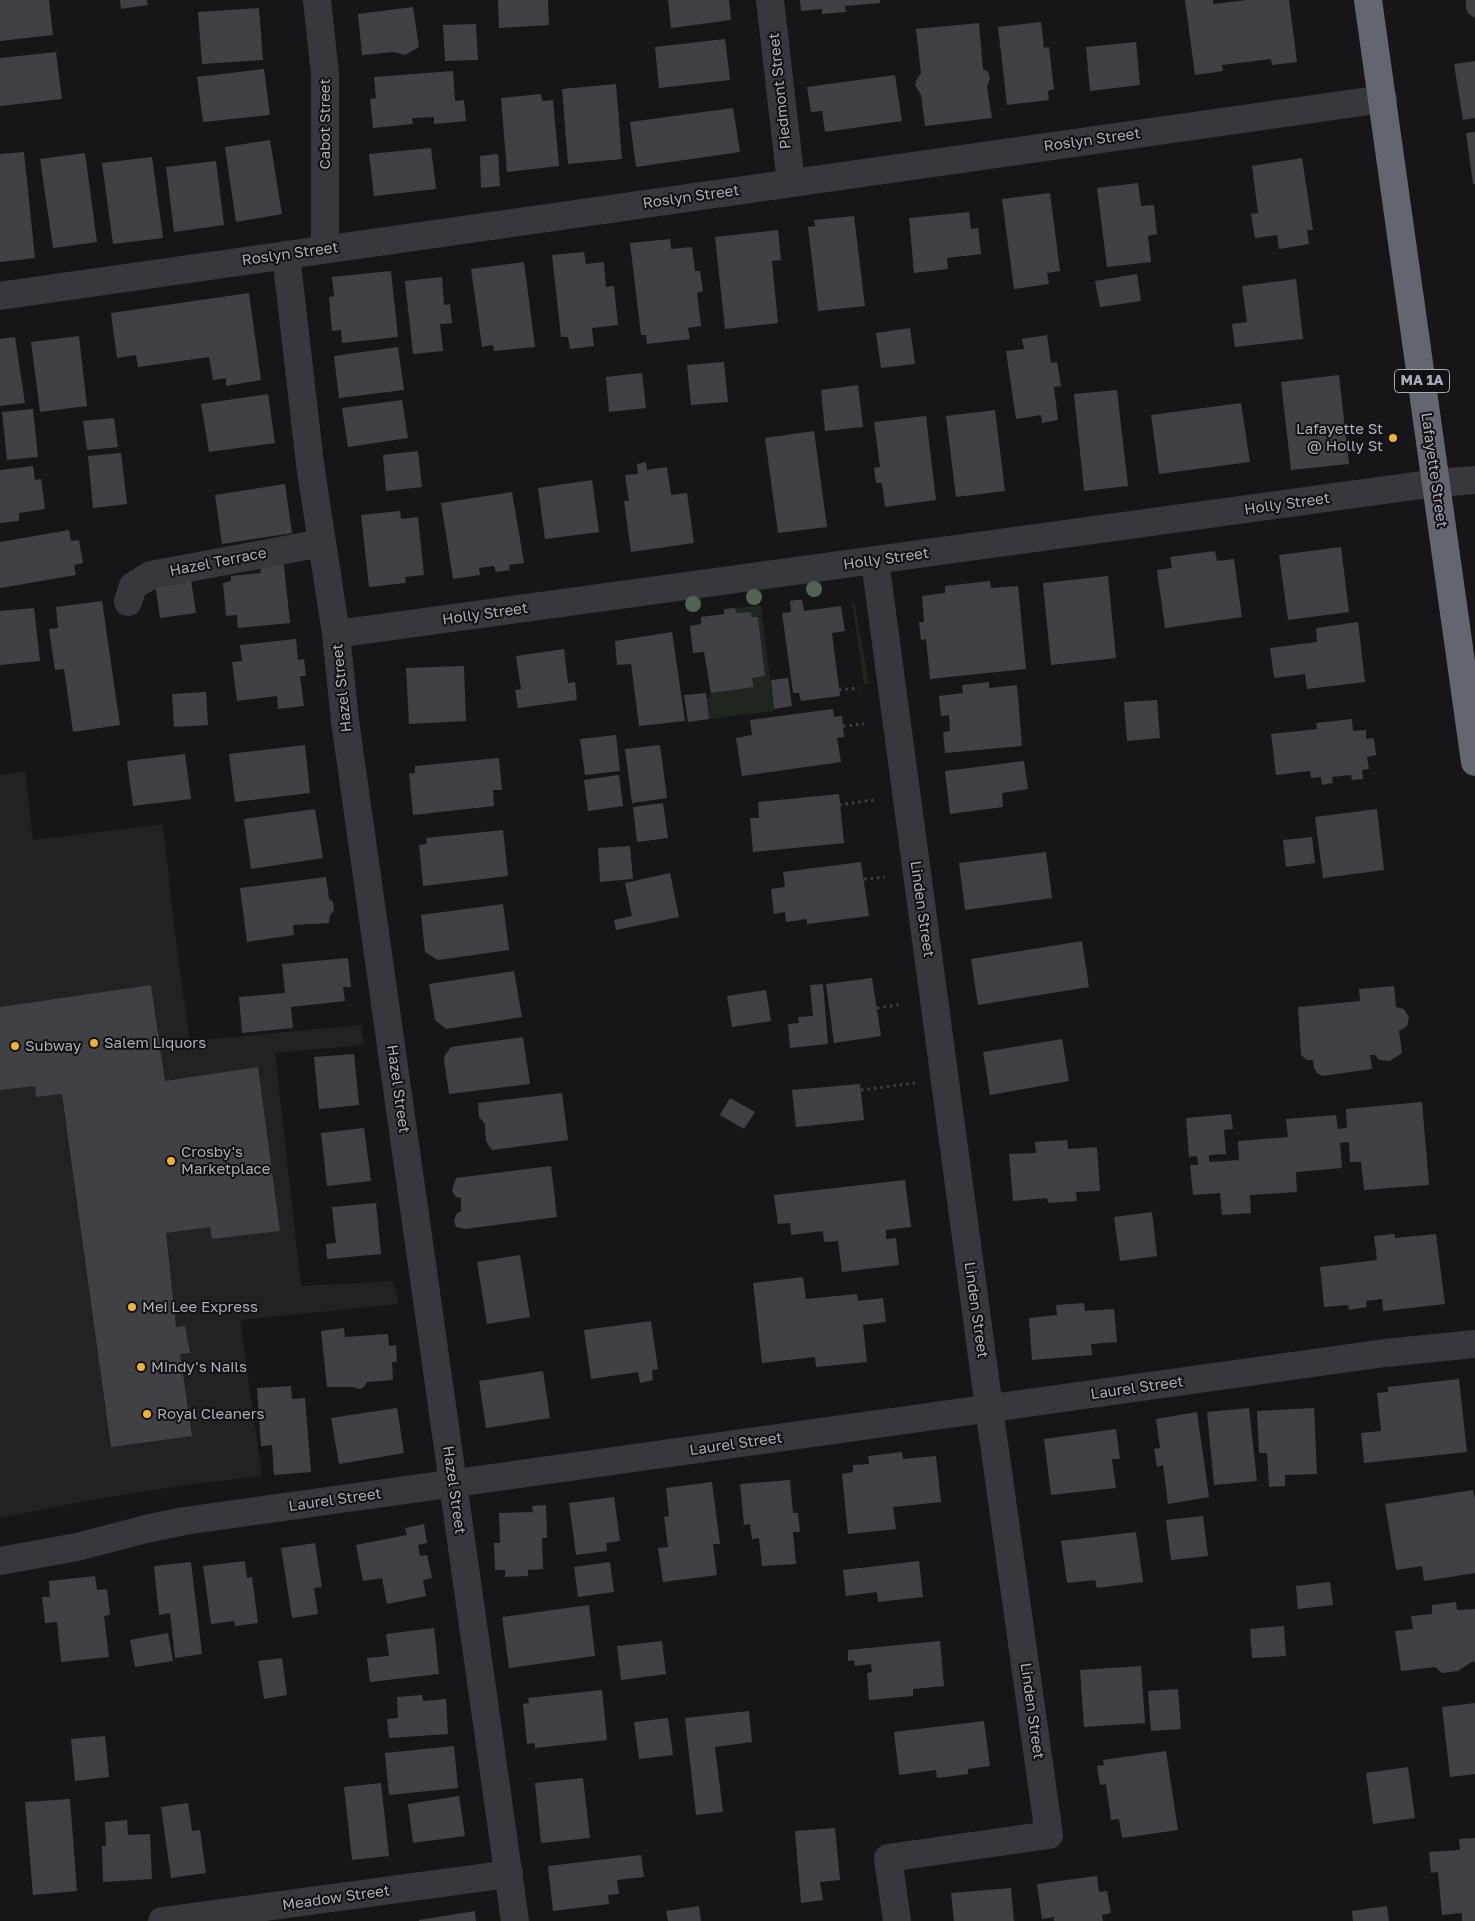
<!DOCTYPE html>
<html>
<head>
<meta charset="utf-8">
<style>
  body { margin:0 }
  canvas { display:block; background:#161618 }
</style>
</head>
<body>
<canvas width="1475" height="1921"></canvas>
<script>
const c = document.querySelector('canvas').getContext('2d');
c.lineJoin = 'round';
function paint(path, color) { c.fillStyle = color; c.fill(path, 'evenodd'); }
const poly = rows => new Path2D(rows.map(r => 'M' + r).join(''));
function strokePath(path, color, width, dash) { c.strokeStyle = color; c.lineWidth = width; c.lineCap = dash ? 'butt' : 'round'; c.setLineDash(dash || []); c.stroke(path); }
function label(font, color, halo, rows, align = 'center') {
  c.font = font + ' "Golos Text",sans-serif'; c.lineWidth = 4; c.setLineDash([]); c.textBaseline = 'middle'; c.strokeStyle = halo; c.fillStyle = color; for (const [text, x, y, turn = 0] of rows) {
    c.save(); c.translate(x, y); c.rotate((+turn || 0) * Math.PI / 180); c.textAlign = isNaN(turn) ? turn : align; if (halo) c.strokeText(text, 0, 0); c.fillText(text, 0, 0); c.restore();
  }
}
const built = poly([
  [25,771,33,840,163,824,177,951,190,1041,361,1025,364,1045,275,1053,301,1286,393,1281,399,1304,240,1320,262,1476,193,1484,90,1500,0,1518,0,775]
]);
const green = poly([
  [852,602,854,602,857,616,869,684,864,684],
  [761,605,774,711,709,719,707,699,711,693,754,687,753,678,765,676,758,617,752,617,751,612,736,613,735,608]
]);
const building = poly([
  [0,0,49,0,53,35,0,41],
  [120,0,147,0,148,5,121,9],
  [498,0,548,0,549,25,499,28],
  [668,0,729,0,731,20,671,28],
  [800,0,880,0,880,3,845,6,846,12,822,14,822,9,801,11],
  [1185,0,1213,0,1213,4,1247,0,1289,0,1297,62,1272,65,1271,59,1222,65,1223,71,1195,75],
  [1466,0,1475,0,1475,18,1469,14,1466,9],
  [413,7,419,47,405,55,394,52,362,55,358,14],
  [259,8,263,60,202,64,198,12],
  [1041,22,1044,48,1049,47,1054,89,1048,91,1049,100,1007,105,998,27],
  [979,23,983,69,988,72,990,78,987,87,992,118,925,126,921,95,915,85,917,79,921,73,916,29],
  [476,24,478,60,445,61,443,25],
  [725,39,730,80,659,88,655,47],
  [1136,42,1140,85,1090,91,1086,47],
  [56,52,62,99,0,106,0,58],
  [1475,61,1475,118,1463,120,1454,64],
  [264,69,270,115,203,122,197,77],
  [453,71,455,101,464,100,466,121,434,124,434,117,412,118,413,124,373,128,370,99,376,98,374,77],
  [895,75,902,121,825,132,822,111,811,112,807,87],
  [616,84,622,159,568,164,562,89],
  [541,94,542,101,553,100,559,166,507,172,501,98],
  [733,108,740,152,636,167,630,122],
  [1475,132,1475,184,1473,184,1466,133],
  [270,140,282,214,236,222,225,147],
  [431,148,436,189,374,196,369,154],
  [24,152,35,258,0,262,0,154],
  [85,153,97,242,53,248,40,159],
  [498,154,500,186,481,188,480,156],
  [152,157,163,238,113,244,102,163],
  [1302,158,1313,230,1307,230,1309,244,1279,249,1277,235,1255,238,1251,214,1258,213,1252,166],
  [216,161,224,225,174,232,166,167],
  [1138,183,1141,206,1154,205,1157,234,1148,236,1151,262,1107,267,1097,188],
  [1050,193,1060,271,1047,273,1049,284,1014,289,1002,199],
  [969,212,971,229,978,228,981,254,947,258,948,269,914,273,909,218],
  [854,216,865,306,818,311,808,227,815,226,814,220],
  [778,230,781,260,772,261,778,323,725,329,715,237],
  [670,239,671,249,692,247,695,271,700,271,703,291,697,293,701,326,688,328,690,339,647,344,646,335,641,335,630,243],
  [584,252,586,264,604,262,606,287,614,286,618,325,592,328,594,346,570,349,568,337,561,337,552,255],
  [524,262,535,347,494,351,493,345,482,347,471,269],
  [391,271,398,337,342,343,341,330,332,331,329,297,334,296,332,277],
  [1137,274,1141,301,1100,307,1095,281],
  [442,277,444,305,450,304,452,323,440,324,443,351,413,354,405,281],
  [1296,279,1303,339,1235,347,1232,324,1247,322,1242,286],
  [249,293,261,380,226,386,226,378,213,380,209,357,138,367,136,355,117,358,111,313],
  [910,328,915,364,881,368,876,333],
  [1047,335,1051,363,1057,362,1061,386,1054,387,1058,420,1042,423,1041,415,1016,419,1006,351,1024,349,1022,339],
  [79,336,87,406,40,412,31,342],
  [15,337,25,403,0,406,0,339],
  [398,347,404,390,339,398,334,356],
  [724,362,728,402,691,405,687,365],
  [642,373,646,408,609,412,606,377],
  [1339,375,1349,464,1291,470,1281,382],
  [858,385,863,427,825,431,821,390],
  [1117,390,1128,486,1084,491,1074,394],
  [268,394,275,443,209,452,201,404],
  [402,400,408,438,348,447,342,408],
  [1241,403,1250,462,1159,474,1151,415],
  [33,409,38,457,7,460,2,412],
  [995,410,1005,491,956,497,946,416],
  [926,416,936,500,885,507,882,483,876,483,874,468,880,467,874,422],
  [114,418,118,447,87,450,83,421],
  [814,431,827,527,778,533,765,438],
  [418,451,422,487,386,491,383,455],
  [121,453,127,504,93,508,88,456],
  [646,462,647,470,667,467,671,495,687,493,694,543,631,552,624,501,629,501,625,475,638,474,637,464],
  [33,466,35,480,41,479,45,509,19,513,19,521,0,523,0,470],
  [592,480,599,532,545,539,538,488],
  [285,484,292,533,222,544,215,495],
  [512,492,524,563,509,565,510,570,496,572,494,566,479,568,480,575,453,579,441,503],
  [400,511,401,519,418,517,424,575,405,577,406,583,369,587,361,515],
  [69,530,71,541,79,540,83,563,74,565,76,575,0,588,0,542],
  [1341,547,1349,612,1288,620,1279,555],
  [1215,551,1217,561,1234,559,1242,617,1165,628,1157,570,1172,568,1170,557],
  [283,557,290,623,238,628,237,615,226,616,223,583,231,581,231,576,261,573,259,560],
  [1108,576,1116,658,1051,665,1043,583],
  [191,580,196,613,160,618,155,584],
  [990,581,991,588,1018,586,1026,669,930,679,926,639,921,640,919,622,924,622,922,596,945,593,945,586],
  [796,600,802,600,804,611,841,606,845,631,832,633,840,696,801,701,799,693,793,693,782,613,791,612,790,601],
  [102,601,120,725,73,732,64,669,55,670,49,629,58,628,56,607],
  [34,608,40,661,0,665,0,611],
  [735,608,736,613,751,612,752,617,758,617,765,676,752,678,754,687,711,693,704,652,693,653,690,626,701,624,701,617,724,614,724,609],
  [1358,622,1365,682,1307,689,1305,674,1274,678,1270,648,1317,642,1316,628],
  [672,632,685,721,639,726,631,664,617,665,615,641],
  [296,639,298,660,304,659,306,676,300,676,304,706,278,709,277,696,237,701,232,662,242,661,240,645],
  [564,649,568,683,575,682,577,700,518,708,515,690,521,689,516,656],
  [464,666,466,721,409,724,406,668],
  [788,678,792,706,774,709,771,680],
  [989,682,989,688,1017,685,1022,746,945,753,943,732,950,731,949,715,941,716,939,696,963,693,962,685],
  [206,692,208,725,174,727,172,694],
  [706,693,709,719,688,722,684,695],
  [1157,700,1160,738,1127,741,1124,702],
  [833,709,834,717,842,716,844,737,837,738,841,762,742,776,736,738,752,735,750,720],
  [1352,719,1353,731,1366,730,1366,739,1374,738,1376,755,1367,757,1369,769,1362,770,1363,779,1352,780,1351,775,1332,777,1333,783,1322,785,1321,777,1311,778,1310,771,1276,775,1271,734,1317,729,1316,723],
  [616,735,620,771,585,775,580,739],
  [305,745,310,793,235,802,229,754],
  [660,745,667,798,632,803,625,749],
  [185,754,191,799,133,806,127,761],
  [499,758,502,790,493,790,494,806,413,815,409,774,415,773,415,766],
  [1024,761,1028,789,1002,793,1003,807,950,814,945,771],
  [619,775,623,806,588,811,584,780],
  [839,794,844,843,753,852,750,818,759,818,758,802],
  [663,803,668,838,637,842,633,807],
  [315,809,323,858,251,869,244,819],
  [1377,809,1384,870,1323,878,1315,817],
  [503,830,508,876,423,886,419,845,427,844,426,838],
  [1312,837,1315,863,1286,867,1283,840],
  [630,846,633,879,600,882,598,848],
  [1046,852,1052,898,965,910,959,863],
  [861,862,869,916,807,924,807,919,786,922,785,912,774,914,771,889,785,887,783,872],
  [670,873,679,917,616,930,614,920,632,916,625,883],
  [326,877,329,899,333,902,334,907,333,912,330,915,329,923,293,925,294,935,247,942,240,888],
  [503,904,509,950,438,960,425,952,421,915],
  [1082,941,1089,987,978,1005,971,959],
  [348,958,351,987,343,987,345,1001,291,1007,293,1028,242,1033,239,997,285,993,282,964],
  [514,971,522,1017,446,1029,435,1020,429,984],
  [872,978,881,1036,834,1043,826,984],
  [823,984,828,1044,790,1048,788,1024,799,1023,798,1017,813,1016,810,985],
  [151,985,165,1081,258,1067,280,1231,212,1239,210,1227,166,1233,176,1327,185,1326,190,1353,180,1354,192,1436,111,1447,62,1094,36,1097,35,1086,0,1090,0,1007],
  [1394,986,1396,1007,1404,1009,1409,1017,1407,1026,1399,1031,1402,1053,1390,1061,1379,1060,1375,1055,1370,1055,1372,1069,1322,1076,1317,1073,1314,1068,1313,1060,1307,1060,1301,1055,1298,1007,1360,1001,1359,989],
  [766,990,771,1021,732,1027,727,996],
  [523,1037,530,1084,449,1094,444,1060,445,1055,451,1047],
  [1062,1039,1069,1081,990,1095,983,1052],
  [354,1054,359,1105,319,1109,314,1057],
  [860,1084,864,1120,796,1127,792,1090],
  [562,1093,568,1140,492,1150,489,1146,486,1141,485,1124,479,1117,478,1103],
  [730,1098,755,1112,744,1129,720,1115],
  [1422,1102,1429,1185,1364,1190,1361,1162,1350,1162,1349,1142,1340,1143,1342,1168,1296,1172,1297,1192,1250,1195,1251,1213,1222,1215,1220,1193,1193,1195,1190,1165,1198,1165,1197,1156,1189,1157,1186,1118,1231,1114,1233,1129,1224,1130,1226,1154,1209,1155,1209,1162,1239,1160,1238,1141,1288,1137,1286,1119,1336,1115,1338,1129,1347,1128,1346,1109],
  [364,1128,371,1181,327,1186,321,1133],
  [1067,1140,1068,1149,1097,1147,1100,1191,1076,1192,1077,1201,1048,1203,1047,1198,1013,1201,1009,1154,1036,1153,1035,1142],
  [551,1166,557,1217,465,1229,456,1227,454,1221,456,1214,461,1211,461,1198,456,1197,452,1191,456,1178],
  [905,1180,911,1227,886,1230,886,1239,896,1238,899,1265,842,1272,838,1241,824,1242,823,1231,791,1235,790,1223,778,1224,774,1195],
  [376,1203,381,1254,327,1259,326,1244,336,1243,332,1207],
  [1152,1212,1157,1256,1120,1261,1114,1217],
  [1395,1234,1395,1238,1436,1234,1445,1304,1383,1311,1382,1299,1366,1301,1367,1307,1349,1310,1348,1305,1324,1307,1320,1267,1377,1260,1374,1236],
  [520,1255,530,1317,487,1324,477,1262],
  [803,1277,806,1299,857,1294,858,1301,883,1298,886,1322,863,1325,867,1362,816,1367,815,1357,762,1363,753,1283],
  [1084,1303,1085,1311,1114,1309,1117,1342,1091,1344,1092,1355,1032,1360,1029,1318,1057,1315,1056,1305],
  [651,1321,658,1369,652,1370,653,1380,640,1383,638,1372,591,1379,584,1330],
  [344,1328,345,1337,388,1334,389,1346,396,1345,397,1362,392,1362,393,1380,367,1382,364,1387,360,1389,353,1387,327,1387,321,1331],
  [543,1371,550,1418,486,1428,479,1381],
  [1459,1379,1467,1452,1364,1463,1361,1433,1381,1431,1377,1393,1388,1392,1388,1387],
  [291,1386,292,1399,305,1398,311,1472,274,1475,272,1445,261,1446,257,1388],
  [397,1408,404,1453,339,1464,331,1418],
  [1249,1408,1257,1481,1214,1485,1207,1412],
  [1314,1408,1317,1474,1285,1475,1285,1486,1269,1487,1267,1453,1259,1453,1257,1411],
  [1197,1412,1209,1497,1168,1504,1163,1465,1157,1467,1154,1449,1160,1448,1156,1419],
  [1116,1429,1120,1459,1112,1459,1116,1488,1051,1495,1044,1439],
  [902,1452,903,1459,936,1456,941,1502,893,1507,896,1529,848,1534,842,1474,853,1472,853,1465,869,1464,868,1456],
  [790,1480,793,1513,798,1513,800,1532,793,1532,796,1564,762,1566,759,1538,752,1539,750,1524,744,1525,740,1484],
  [712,1482,720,1544,713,1544,717,1575,663,1582,658,1548,668,1547,664,1517,669,1516,666,1488],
  [1473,1490,1475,1500,1475,1573,1424,1581,1422,1566,1396,1570,1385,1504],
  [614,1497,620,1541,606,1543,607,1551,576,1555,569,1503],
  [546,1505,547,1538,542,1538,543,1569,528,1570,528,1576,505,1577,505,1570,495,1570,494,1543,500,1543,499,1513,533,1512,532,1506],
  [1203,1516,1208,1556,1171,1560,1166,1520],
  [424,1524,427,1543,418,1545,420,1556,427,1555,432,1578,423,1580,426,1596,387,1604,382,1578,363,1581,356,1545,407,1535,405,1528],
  [1136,1532,1143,1582,1097,1588,1095,1580,1067,1583,1061,1541],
  [315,1543,322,1587,314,1588,318,1614,292,1618,281,1548],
  [245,1561,247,1578,252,1577,258,1623,235,1626,234,1621,211,1624,203,1566],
  [919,1561,923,1597,878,1602,877,1592,846,1596,843,1570],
  [191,1562,202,1654,175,1658,170,1613,159,1615,154,1566],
  [610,1562,614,1592,578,1597,574,1567],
  [95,1576,97,1590,107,1589,110,1615,104,1616,109,1657,61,1662,57,1622,45,1623,42,1597,50,1597,49,1581],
  [1330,1582,1333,1605,1298,1609,1296,1586],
  [1456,1602,1457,1610,1475,1609,1475,1663,1473,1661,1458,1671,1442,1673,1435,1667,1401,1671,1395,1631,1413,1629,1411,1616,1432,1614,1432,1605],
  [589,1605,595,1656,509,1668,502,1617],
  [1284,1626,1286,1656,1252,1658,1250,1629],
  [434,1628,439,1674,370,1682,367,1658,389,1656,386,1634],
  [168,1633,173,1661,135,1667,130,1640],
  [662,1641,666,1674,621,1680,617,1646],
  [940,1641,944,1686,913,1689,913,1696,869,1700,867,1673,872,1672,871,1664,855,1666,854,1660,848,1661,848,1650],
  [282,1658,287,1695,264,1699,258,1661],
  [1141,1666,1145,1723,1084,1727,1080,1670],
  [1178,1689,1181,1729,1151,1731,1148,1691],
  [602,1690,607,1740,535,1748,535,1743,527,1744,523,1704,529,1703,528,1698],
  [422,1695,423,1701,446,1699,448,1734,389,1738,387,1719,398,1718,397,1697],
  [1475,1703,1475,1774,1450,1777,1442,1707],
  [749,1711,752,1742,715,1747,723,1812,696,1815,685,1718],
  [668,1718,673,1755,639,1759,634,1722],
  [984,1721,990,1766,968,1769,968,1774,937,1778,936,1770,899,1775,894,1732],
  [105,1736,109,1777,75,1781,71,1739],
  [454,1746,458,1788,389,1795,385,1753],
  [1166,1751,1178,1830,1122,1838,1119,1819,1111,1820,1106,1784,1100,1785,1097,1766,1104,1765,1103,1760],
  [1408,1767,1415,1818,1373,1824,1366,1773],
  [583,1778,590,1838,541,1843,535,1783],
  [381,1783,389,1856,352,1860,344,1787],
  [459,1796,465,1836,413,1843,408,1804],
  [70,1799,77,1891,33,1895,25,1802],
  [188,1803,192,1831,200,1830,206,1873,171,1878,161,1807],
  [127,1820,128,1835,150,1834,152,1879,103,1882,102,1846,106,1846,105,1822],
  [835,1828,840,1880,820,1882,823,1900,801,1903,795,1831],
  [1475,1838,1475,1921,1462,1921,1462,1913,1442,1915,1438,1872,1431,1873,1429,1852,1460,1850,1459,1839],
  [641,1855,644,1877,617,1880,619,1894,608,1895,609,1904,553,1911,548,1866],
  [1097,1876,1099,1892,1107,1891,1111,1913,1102,1915,1103,1921,1054,1921,1054,1917,1042,1919,1037,1884],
  [1011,1888,1014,1921,954,1921,951,1893],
  [699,1906,701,1921,668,1921,666,1911],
  [1387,1906,1389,1921,1353,1921,1352,1911],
  [475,1911,476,1921,419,1921,419,1920]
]);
const path = poly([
  [839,690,859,688],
  [843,726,864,724],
  [839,805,874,800],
  [864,879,885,877],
  [877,1008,903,1004],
  [861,1090,915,1083]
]);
const minor = poly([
  [317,0,325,74,325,249],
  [770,0,791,183],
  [286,255,310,464,336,634,345,721,515,1921],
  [0,296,1383,99],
  [875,561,989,1408,1049,1835,888,1858,897,1921],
  [128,602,133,586,151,575,322,543],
  [336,634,1436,483,1475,480],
  [0,1561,77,1547,146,1529,184,1521,1385,1353,1475,1344],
  [162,1921,509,1874]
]);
const highway = poly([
  [1368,0,1475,762]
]);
const trees = [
  [814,589],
  [754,597],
  [693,604]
];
const markers = [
  [1393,438,5,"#f2b134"],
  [94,1043,5,"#f2b134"],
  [15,1046,5,"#f2b134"],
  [171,1161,5,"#f2b134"],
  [132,1307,5,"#f2b134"],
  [141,1367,5,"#f2b134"],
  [147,1414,5,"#f2b134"]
];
const shields = [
  [1422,381,55]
];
const shieldNames = [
  ["MA 1A",1422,381]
];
const streetNames = [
  ["Piedmont Street",780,91,-96],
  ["Cabot Street",325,124,-90],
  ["Roslyn Street",1092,140,-8],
  ["Roslyn Street",691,197,-8],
  ["Roslyn Street",290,254,-8],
  ["Lafayette Street",1434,470,82],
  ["Holly Street",1287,504,-8],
  ["Holly Street",886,559,-8],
  ["Hazel Terrace",218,562,-11],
  ["Holly Street",485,614,-8],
  ["Hazel Street",342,688,-96],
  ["Linden Street",922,909,82],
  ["Hazel Street",398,1089,82],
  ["Linden Street",976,1310,82],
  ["Laurel Street",1137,1388,-8],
  ["Laurel Street",736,1444,-8],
  ["Hazel Street",454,1490,82],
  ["Laurel Street",335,1500,-8],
  ["Linden Street",1032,1711,82],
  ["Meadow Street",336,1898,-8]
];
const poiNames = [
  ["Lafayette St",1383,429,"right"],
  ["@ Holly St",1383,446,"right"],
  ["Salem Liquors",104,1043],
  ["Subway",25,1046],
  ["Crosby's",181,1152],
  ["Marketplace",181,1169],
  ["Mei Lee Express",142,1307],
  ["Mindy's Nails",151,1367],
  ["Royal Cleaners",157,1414]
];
paint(built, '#222225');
paint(green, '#1e261f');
paint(building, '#404145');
strokePath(path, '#3d3f44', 3, [2.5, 4]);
strokePath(minor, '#37383d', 28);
strokePath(highway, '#63666e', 28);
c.fillStyle = '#506452';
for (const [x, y] of trees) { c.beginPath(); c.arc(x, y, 8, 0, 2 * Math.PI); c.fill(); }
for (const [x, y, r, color] of markers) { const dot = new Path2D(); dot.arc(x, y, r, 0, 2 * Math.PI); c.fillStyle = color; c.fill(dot); strokePath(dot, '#111113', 2); }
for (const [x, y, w] of shields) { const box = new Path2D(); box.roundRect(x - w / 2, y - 11.5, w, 23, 4); c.fillStyle = '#111113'; c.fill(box); strokePath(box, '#a8adb8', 1); }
label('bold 14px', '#a8adb8', null, shieldNames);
label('15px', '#a8adb8', '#111113', streetNames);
label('15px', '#a8adb8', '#111113', poiNames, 'left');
</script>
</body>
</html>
